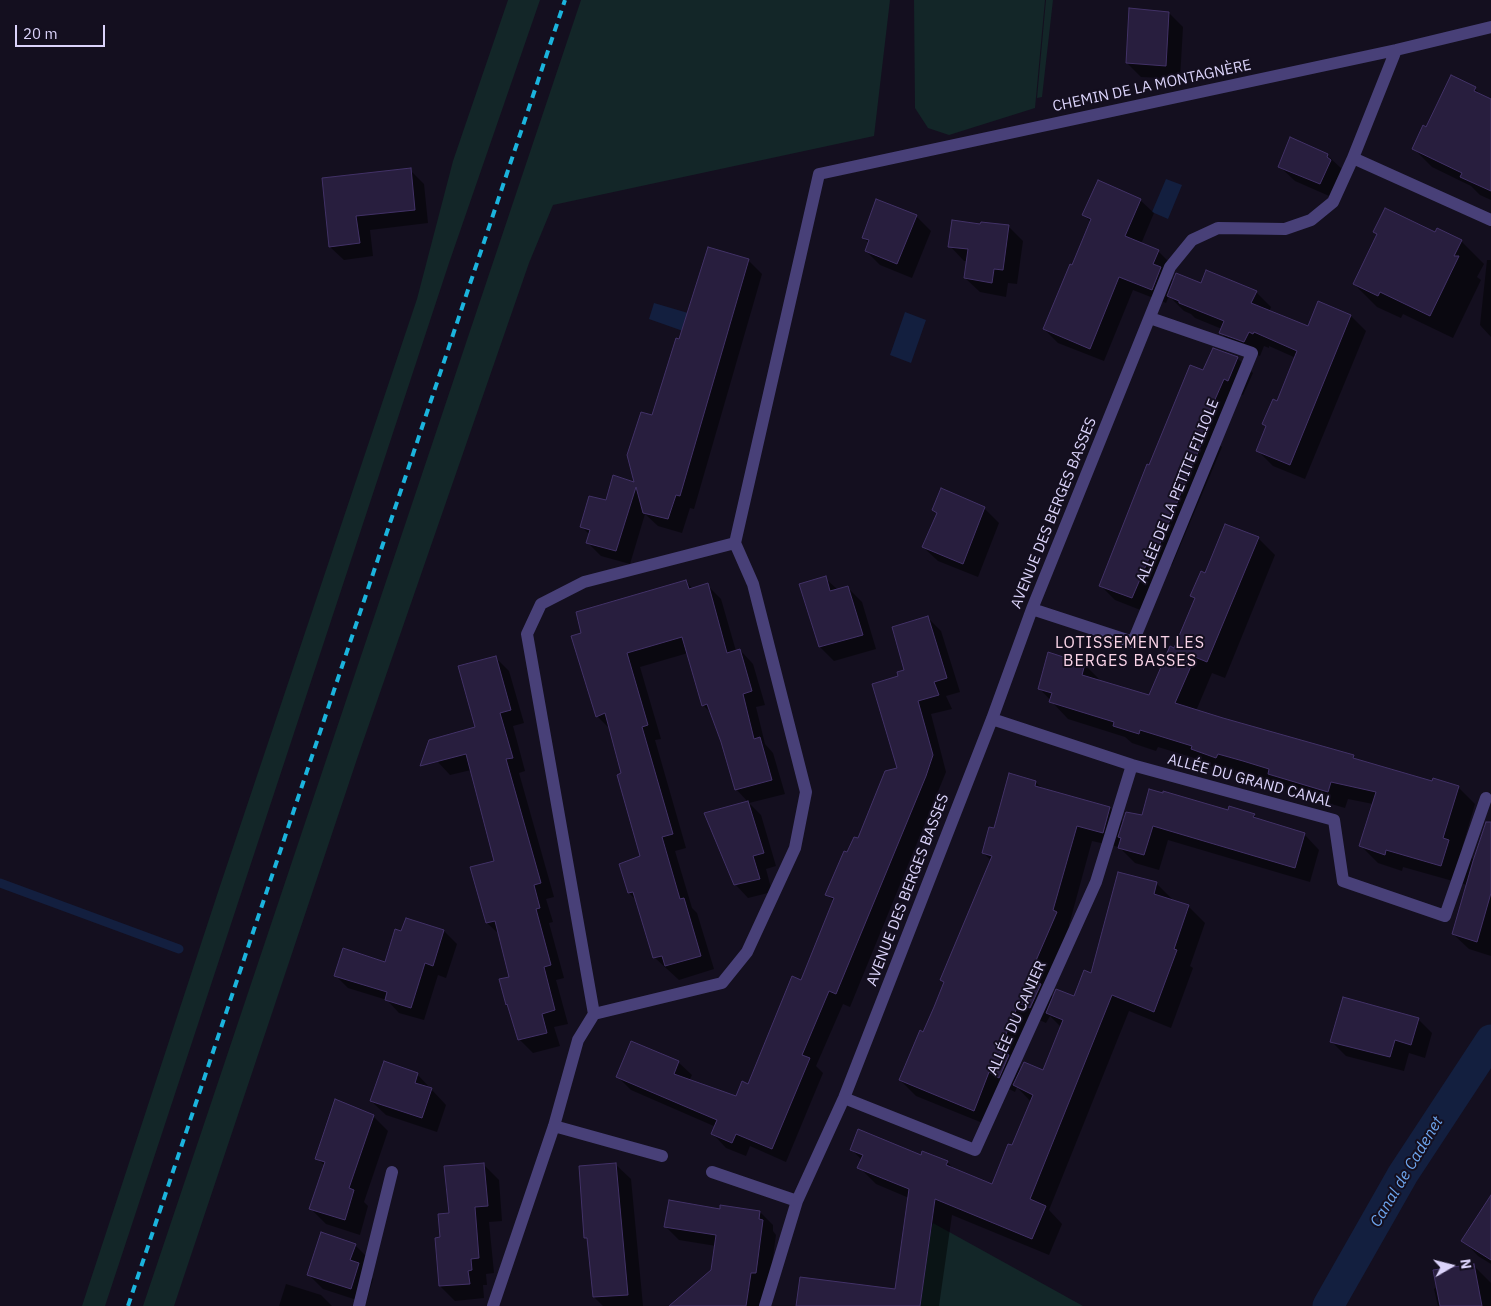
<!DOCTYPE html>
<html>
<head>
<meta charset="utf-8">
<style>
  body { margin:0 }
  #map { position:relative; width:1491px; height:1306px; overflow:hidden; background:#140f1f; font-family:"IBM Plex Sans",sans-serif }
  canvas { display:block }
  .north { position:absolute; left:1426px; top:1241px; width:50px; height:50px; -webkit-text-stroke:4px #140f1f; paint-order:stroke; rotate:82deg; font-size:14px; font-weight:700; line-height:20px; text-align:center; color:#dbd3fa }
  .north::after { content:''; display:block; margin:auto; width:18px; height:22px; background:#dbd3fa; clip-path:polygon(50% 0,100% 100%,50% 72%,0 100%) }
  .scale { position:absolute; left:15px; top:25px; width:90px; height:22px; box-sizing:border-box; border:2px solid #dbd3fa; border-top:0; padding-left:6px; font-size:15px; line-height:18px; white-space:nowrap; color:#dbd3fa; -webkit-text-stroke:4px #140f1f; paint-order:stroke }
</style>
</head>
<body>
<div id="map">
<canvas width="1491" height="1306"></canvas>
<div class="north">N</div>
<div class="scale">20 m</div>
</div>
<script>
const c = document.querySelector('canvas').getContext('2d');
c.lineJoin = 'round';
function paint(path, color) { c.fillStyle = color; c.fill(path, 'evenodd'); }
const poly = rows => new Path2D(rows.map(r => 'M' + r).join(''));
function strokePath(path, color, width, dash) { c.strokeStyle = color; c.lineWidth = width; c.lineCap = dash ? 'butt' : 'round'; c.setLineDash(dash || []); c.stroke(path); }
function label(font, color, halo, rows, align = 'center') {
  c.font = font + ' "IBM Plex Sans",sans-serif'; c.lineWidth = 4; c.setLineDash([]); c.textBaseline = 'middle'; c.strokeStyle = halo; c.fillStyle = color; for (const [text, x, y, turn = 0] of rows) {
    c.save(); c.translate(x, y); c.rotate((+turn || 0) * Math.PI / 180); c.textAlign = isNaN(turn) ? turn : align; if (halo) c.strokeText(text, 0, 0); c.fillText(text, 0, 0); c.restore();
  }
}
const green = poly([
  [508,0,540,0,449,263,105,1306,82,1306,220,886,417,299,453,161],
  [581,0,890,0,874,136,553,205,529,263,358,756,174,1306,143,1306],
  [914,0,1045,0,1035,108,949,135,928,128,915,108],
  [1046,0,1053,0,1042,97,1037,98],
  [933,1223,1083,1306,920,1306,930,1235]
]);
const water = poly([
  [1166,179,1182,185,1168,219,1152,212],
  [654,303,688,313,683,331,649,319],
  [905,312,926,320,911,363,890,355]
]);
const shadow = poly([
  [1169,13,1183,27,1180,79,1141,77,1127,63],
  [1475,89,1483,97,1491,101,1491,200,1480,195,1471,186,1432,167,1414,149,1427,129],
  [1327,155,1343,170,1336,199,1295,181,1279,166],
  [410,170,424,184,428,223,370,230,373,256,344,260,330,247,323,179],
  [1140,200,1154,213,1141,244,1158,251,1172,265,1168,275,1174,282,1256,292,1271,307,1269,312,1309,328,1351,316,1366,331,1305,479,1273,466,1258,451,1267,428,1264,424,1277,403,1296,358,1269,346,1269,348,1264,346,1260,356,1236,348,1221,333,1222,329,1195,318,1191,314,1184,311,1169,296,1166,303,1133,290,1104,361,1058,343,1044,329,1091,222,1084,215],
  [916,216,931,231,912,278,880,265,866,251,869,243,863,238],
  [1008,226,1023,241,1017,284,1008,283,1006,297,980,292,965,278,968,261,964,261,950,246],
  [1375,232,1436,234,1461,241,1484,264,1477,277,1481,280,1453,338,1403,314,1401,318,1377,307,1354,284,1378,235],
  [748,260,762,274,694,509,690,508,682,533,658,526,645,514,630,564,601,556,587,542,590,535,581,526,606,502,636,484,652,417,680,340],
  [1487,260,1491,260,1491,337,1480,325],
  [1237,358,1253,373,1243,395,1239,394,1218,444,1222,447,1172,565,1168,564,1148,613,1115,600,1100,585,1149,467,1203,372],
  [984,508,999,523,978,577,938,561,923,547,938,514,934,510],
  [1258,538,1275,555,1225,678,1212,673,1196,711,1353,756,1357,760,1433,782,1458,787,1475,804,1462,848,1475,861,1491,855,1491,956,1469,949,1453,934,1467,885,1403,867,1402,871,1378,863,1361,846,1373,804,1348,799,1345,808,1286,791,1279,784,1235,770,1234,775,1210,766,1204,761,1158,747,1156,751,1132,743,1125,737,1068,719,1039,688,1085,665,1103,683,1150,696,1175,650,1196,599,1192,596,1206,574],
  [825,578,838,590,847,587,862,602,876,649,834,661,820,647,801,585],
  [686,582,693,589,707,585,721,599,736,651,740,650,753,664,765,705,756,707,765,744,773,753,785,794,749,803,761,815,776,866,766,869,772,892,748,898,735,884,706,814,748,802,736,789,722,741,712,714,703,705,688,653,640,667,661,739,655,740,686,848,675,851,692,908,697,913,714,969,679,980,654,957,637,901,629,893,641,856,623,774,611,730,597,716,583,634],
  [928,618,941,631,960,692,946,696,952,709,931,714,946,772,850,1007,843,1004,816,1066,823,1073,786,1162,750,1146,746,1156,726,1148,713,1134,716,1127,631,1090,618,1077,678,1062,692,1075,689,1081,737,1097,748,1086,801,982,834,901,827,895,848,854,859,840,898,768,900,677,905,670],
  [495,657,509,671,524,723,513,726,525,771,519,773,554,897,546,899,553,922,549,923,564,978,556,980,568,1024,554,1027,560,1046,533,1053,519,1039,509,1007,507,1004,510,978,500,935,487,923,472,868,496,862,471,770,450,775,437,761,477,728],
  [1035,782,1043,789,1110,808,1124,823,1143,817,1228,812,1254,815,1260,821,1304,834,1319,850,1310,882,1168,840,1159,870,1135,863,1119,847,1092,841,1069,925,1072,929,1046,990,1054,998,1074,997,1156,883,1173,900,1188,906,1205,923,1190,966,1193,968,1171,1028,1129,1011,1049,1210,1062,1224,1049,1255,952,1215,939,1306,798,1306,896,1290,909,1198,876,1184,859,1167,862,1160,852,1150,921,1157,947,1162,955,1170,993,1186,1013,1147,1031,1102,1017,1087,1015,1092,1005,1087,990,1126,916,1096,900,1080,924,1033,945,983,942,980,992,861,983,853,995,829],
  [1050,1016,1062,1028,1043,1072,1022,1070,1016,1064,1035,1018,1046,1023],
  [444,931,457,944,446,978,438,975,424,1020,399,1013,387,1000,348,988,335,975,386,963,402,933],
  [1418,1019,1432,1033,1425,1058,1409,1053,1404,1071,1346,1056,1332,1042],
  [417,1074,446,1105,437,1132,386,1115,371,1101],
  [373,1116,388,1131,364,1202,368,1206,360,1235,326,1224,311,1209,325,1166,317,1158],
  [483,1164,499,1180,502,1221,489,1222,494,1273,486,1274,487,1285,483,1285,484,1298,455,1301,440,1286,441,1238,450,1214],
  [615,1164,631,1179,643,1306,603,1306,594,1297,589,1241,585,1237],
  [1491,1198,1491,1264,1478,1256,1463,1240],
  [721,1210,760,1212,773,1225,773,1231,776,1235,769,1286,761,1306,672,1306,712,1271,716,1246,679,1240,666,1227],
  [355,1245,370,1260,366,1272,373,1279,366,1303,323,1289,308,1274],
  [1473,1265,1491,1283,1491,1306,1438,1306,1434,1289],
  [286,1284,321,1295,332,1306,279,1306]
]);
const stream = poly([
  [0,883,179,949]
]);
const canal = poly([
  [1328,1306,1403,1174,1491,1040]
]);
const building = poly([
  [1129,8,1169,12,1166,66,1126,63,1129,8],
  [1451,75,1476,87,1474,91,1491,99,1491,191,1460,177,1462,173,1412,149,1423,125,1426,127,1451,75],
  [1290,137,1328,154,1327,157,1331,160,1320,184,1278,167,1290,137],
  [411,168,415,210,356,216,360,243,329,247,322,178,411,168],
  [1098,180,1141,199,1125,236,1159,250,1153,264,1161,267,1152,290,1119,277,1090,349,1043,329,1070,264,1072,265,1091,219,1082,215,1098,180],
  [876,199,917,215,897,264,865,251,869,240,862,238,876,199],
  [1385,208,1435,232,1437,228,1462,240,1454,256,1459,256,1430,316,1380,292,1378,296,1353,284,1377,234,1373,232,1385,208],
  [952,220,980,224,981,222,1009,225,1003,270,994,269,992,283,964,278,968,249,948,247,952,220],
  [708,247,749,259,680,496,676,495,668,519,643,513,636,487,616,551,586,543,590,530,580,527,589,496,606,500,613,475,634,482,627,455,641,412,652,415,676,338,679,339,708,247],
  [1206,270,1257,291,1251,303,1308,326,1318,301,1351,315,1290,465,1256,451,1266,426,1262,424,1273,399,1277,401,1297,351,1254,332,1253,334,1249,332,1244,342,1219,333,1224,321,1179,303,1179,301,1167,296,1176,273,1201,283,1206,270],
  [1213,348,1238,357,1228,381,1224,379,1213,404,1203,429,1207,430,1157,551,1153,549,1132,598,1099,586,1147,464,1149,465,1190,365,1203,370,1213,348],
  [941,488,985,507,963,564,922,547,937,513,932,510,941,488],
  [1225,524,1259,537,1207,662,1195,657,1175,703,1223,718,1354,755,1353,758,1432,781,1433,778,1459,786,1443,838,1449,840,1441,866,1386,850,1385,855,1359,846,1376,792,1331,782,1328,792,1268,774,1269,769,1243,761,1218,754,1216,758,1191,749,1192,746,1140,730,1139,734,1113,726,1114,722,1049,702,1052,693,1038,689,1048,652,1085,664,1082,675,1149,695,1170,646,1174,648,1195,598,1190,596,1201,571,1205,573,1225,524],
  [826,576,830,591,848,586,863,635,819,647,799,584,826,576],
  [686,580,689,589,708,583,727,653,740,649,752,691,743,694,754,739,760,737,772,780,735,790,721,742,707,704,702,706,682,637,627,653,648,725,642,727,673,834,662,837,680,899,684,898,701,956,665,966,662,956,653,958,633,892,628,893,619,864,640,856,617,775,621,773,605,713,596,717,571,636,581,633,576,612,686,580],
  [928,616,947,678,934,682,939,695,918,701,933,755,926,776,836,994,829,991,802,1055,810,1058,772,1149,736,1134,732,1143,711,1134,717,1120,616,1077,631,1041,679,1061,674,1074,736,1096,742,1081,748,1084,792,976,801,980,834,898,825,895,844,851,847,852,854,837,858,838,885,771,897,768,872,684,898,676,897,672,904,670,892,627,928,616],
  [496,656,511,710,500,713,513,758,506,759,541,883,534,885,540,908,536,909,551,965,544,967,555,1010,542,1014,547,1033,518,1040,507,1004,506,1005,499,979,509,977,495,921,486,923,470,867,494,861,466,754,420,766,429,740,475,727,458,666,496,656],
  [1009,773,1036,781,1035,786,1110,807,1103,833,1077,826,1053,910,1057,912,1028,979,1041,984,1030,1008,1019,1003,999,1051,1009,1055,999,1078,989,1072,974,1111,899,1080,920,1030,923,1032,934,1007,944,982,940,980,992,856,982,853,989,827,994,828,1009,773],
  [1149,789,1163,793,1163,791,1228,810,1229,806,1255,814,1253,817,1305,833,1295,868,1153,826,1144,855,1118,848,1121,838,1118,837,1126,812,1142,815,1149,789],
  [748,801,764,853,753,856,760,879,734,885,704,813,748,801],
  [1486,822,1491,822,1491,893,1477,942,1452,934,1473,861,1486,822],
  [1118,872,1157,882,1154,894,1189,905,1174,949,1177,950,1154,1012,1112,995,1030,1199,1046,1206,1032,1239,935,1199,920,1306,796,1306,800,1277,895,1289,909,1189,857,1168,863,1155,850,1150,858,1129,921,1155,922,1151,948,1161,946,1165,992,1184,1008,1144,1012,1145,1033,1095,1013,1085,1024,1062,1043,1070,1063,1020,1046,1013,1056,989,1074,996,1084,970,1091,973,1118,872],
  [406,918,444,930,433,966,425,963,411,1008,385,1000,387,992,334,976,343,948,385,962,395,929,401,931,406,918],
  [1343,997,1419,1018,1411,1045,1395,1040,1390,1057,1330,1042,1343,997],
  [384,1061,418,1073,415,1083,432,1088,422,1118,370,1101,384,1061],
  [335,1099,374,1115,349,1188,354,1190,345,1220,309,1209,325,1162,315,1159,335,1099],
  [484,1163,488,1206,475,1207,479,1258,471,1259,472,1270,468,1271,470,1284,439,1286,435,1238,440,1237,438,1214,449,1213,444,1166,484,1163],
  [616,1163,628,1295,593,1297,587,1238,584,1238,579,1166,616,1163],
  [1491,1195,1491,1260,1461,1241,1491,1195],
  [669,1200,720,1209,720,1205,760,1211,759,1219,763,1220,756,1273,751,1273,746,1306,669,1306,711,1270,716,1235,664,1227,669,1200],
  [321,1232,356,1244,350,1260,359,1263,351,1289,307,1275,321,1232],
  [1474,1264,1482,1306,1440,1306,1433,1270,1474,1264]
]);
const minor = poly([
  [1353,158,1491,220],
  [1032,609,1133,642,1252,353,1150,318],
  [992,719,1132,765,1334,820,1343,881,1445,916,1486,798],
  [594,1014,722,983,747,952,795,848,806,792,753,584,735,543,819,174,1396,50,1491,27],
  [844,1098,975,1150,1096,882,1132,765],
  [554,1126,662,1156],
  [712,1172,797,1201],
  [359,1306,392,1172],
  [493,1306,554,1126,578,1040,594,1014,527,634,541,604,584,582,735,543],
  [765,1306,797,1201,844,1098,992,719,1032,609,1170,267,1192,240,1218,228,1285,229,1311,220,1333,202,1353,158,1396,50]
]);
const rail = poly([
  [128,1306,565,0]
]);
const streetNames = [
  ["CHEMIN DE LA MONTAGNÈRE",1152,86,-12],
  ["ALLÉE DE LA PETITE FILIOLE",1178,491,-68],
  ["AVENUE DES BERGES BASSES",1054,513,-68],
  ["ALLÉE DU GRAND CANAL",1250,781,15],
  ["AVENUE DES BERGES BASSES",908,890,-69],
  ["ALLÉE DU CANIER",1017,1018,-66]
];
const neighbourhoodNames = [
  ["LOTISSEMENT LES",1130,643],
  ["BERGES BASSES",1130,661]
];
const waterNames = [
  ["Canal de Cadenet",1407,1172,-59]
];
paint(green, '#132628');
paint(water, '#131f3f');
paint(shadow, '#0007');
strokePath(stream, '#131f3f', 9);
strokePath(canal, '#131f3f', 31);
paint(building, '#281e3e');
strokePath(building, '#423267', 1);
strokePath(minor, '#484078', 12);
strokePath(rail, '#1bb4dd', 4, [8, 6]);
label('15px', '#dbd3fa', '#140f1f', streetNames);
c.letterSpacing = '1px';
label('16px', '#fad4e8', '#140f1f', neighbourhoodNames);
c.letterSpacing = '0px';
label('italic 16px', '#6da4ed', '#140f1f', waterNames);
</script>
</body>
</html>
